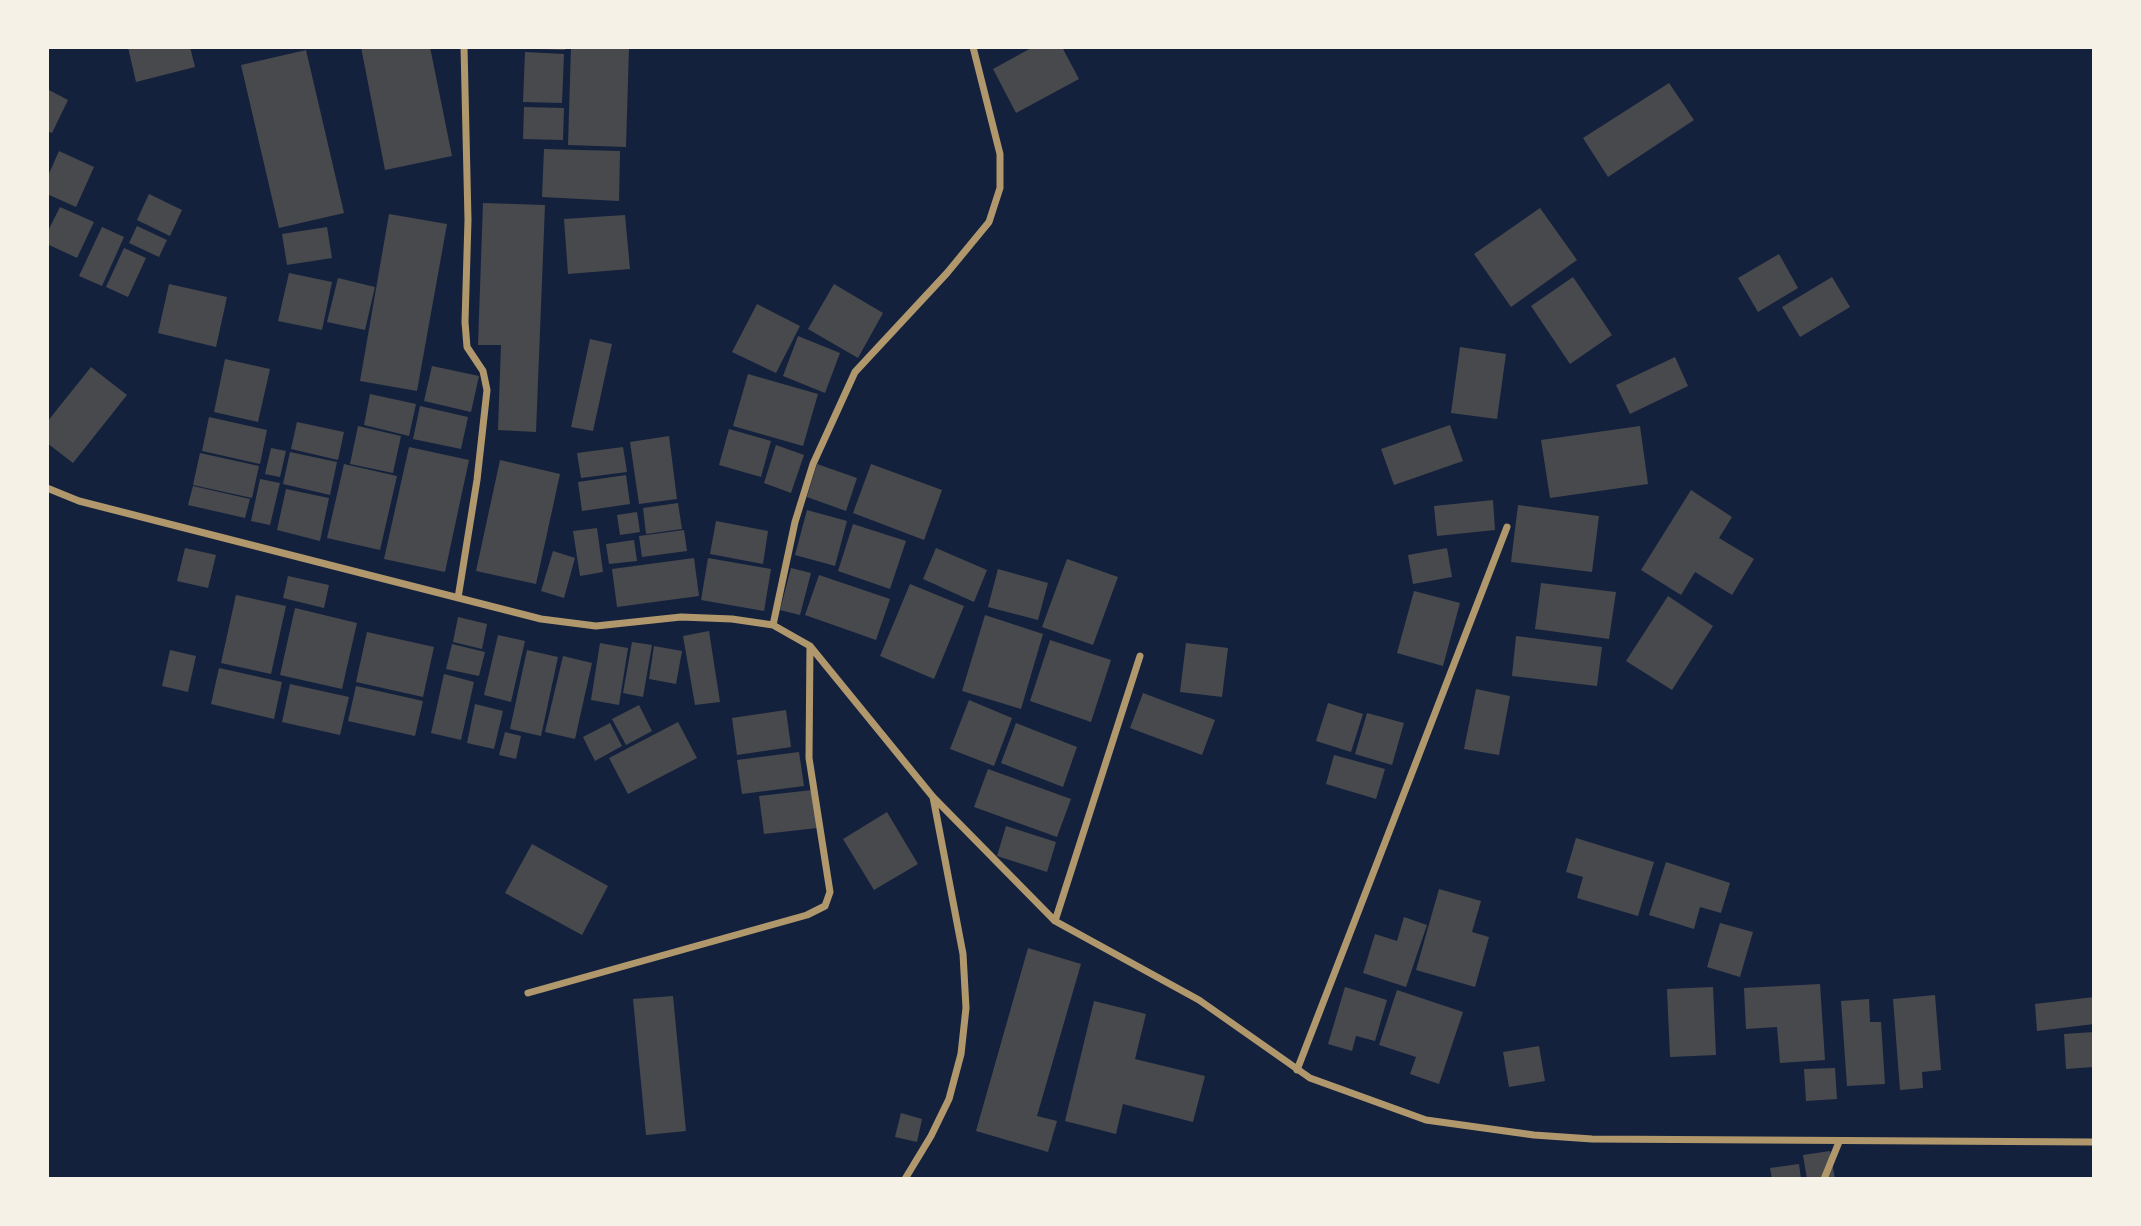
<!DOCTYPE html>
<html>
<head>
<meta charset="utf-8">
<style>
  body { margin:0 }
  #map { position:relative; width:2141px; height:1226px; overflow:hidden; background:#14213d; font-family:Poppins,sans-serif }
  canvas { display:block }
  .frame { position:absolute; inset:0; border:49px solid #f6f1e7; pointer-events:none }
</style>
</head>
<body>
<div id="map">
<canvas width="2141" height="1226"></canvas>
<div class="frame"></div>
</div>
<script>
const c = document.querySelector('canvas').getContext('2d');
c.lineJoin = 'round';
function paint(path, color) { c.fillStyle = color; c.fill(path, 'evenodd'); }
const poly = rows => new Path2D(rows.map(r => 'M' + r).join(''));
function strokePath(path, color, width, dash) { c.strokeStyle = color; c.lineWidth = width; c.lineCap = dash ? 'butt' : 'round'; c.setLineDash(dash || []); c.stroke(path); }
const building = poly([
  [128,47,190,47,195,67,136,82],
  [361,47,430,47,452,156,385,170],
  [539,47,566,47,565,50,539,49],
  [571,47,629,47,626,147,568,145],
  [1033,47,1062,47,1079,79,1016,113,993,69],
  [306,50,344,213,279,228,241,65],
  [525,52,564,54,562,103,523,102],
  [1669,83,1694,120,1608,177,1583,138],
  [47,89,68,100,52,133,47,131],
  [524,107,564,108,563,140,523,139],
  [544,149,620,151,619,201,542,197],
  [59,151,94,167,76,207,47,194,47,178],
  [149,194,182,210,170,236,137,220],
  [483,203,545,205,536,432,498,430,501,345,478,345],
  [60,207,94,222,77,258,47,244,47,233],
  [1540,208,1577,260,1511,307,1474,254],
  [389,214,447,224,417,391,360,381],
  [625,215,630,269,568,274,564,219],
  [137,226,167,240,159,257,129,243],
  [102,227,124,237,102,286,79,276],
  [327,227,332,258,287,265,282,234],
  [124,248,146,258,128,297,106,287],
  [1779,254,1798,288,1758,312,1738,278],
  [289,273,332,282,322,330,278,321],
  [1573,277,1612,335,1570,364,1531,306],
  [1832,277,1850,307,1800,337,1782,307],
  [338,278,375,287,365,330,327,322],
  [169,284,227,297,216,347,158,333],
  [834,284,883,313,858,358,808,329],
  [757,304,800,326,776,373,732,352],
  [798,336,840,353,825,393,783,376],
  [590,339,612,344,593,431,571,427],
  [1460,347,1506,354,1497,419,1451,413],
  [1675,357,1688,386,1630,414,1616,385],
  [225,359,270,369,258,422,214,412],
  [432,366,479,376,471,412,424,401],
  [91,367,127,395,73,463,47,443,47,422],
  [748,374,818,394,803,446,733,426],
  [370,394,416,404,409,436,364,425],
  [420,406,468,417,461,449,413,439],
  [209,417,267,430,260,464,202,451],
  [297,422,344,432,338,460,291,449],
  [1450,425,1463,461,1394,485,1381,449],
  [358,426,401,436,393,473,350,464],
  [1640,426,1648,484,1550,498,1541,440],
  [729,429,771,441,761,477,719,465],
  [669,436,677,499,639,504,630,442],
  [776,445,804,455,791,493,764,483],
  [409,447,469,460,445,572,384,559],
  [623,447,627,472,581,478,577,453],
  [271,448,286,451,280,477,265,474],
  [290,452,337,462,330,495,283,484],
  [200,453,259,466,252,498,193,485],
  [500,460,560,474,536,584,476,571],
  [344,464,397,476,380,550,327,538],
  [817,464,857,478,846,511,807,497],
  [871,464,942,490,924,540,853,513],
  [626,475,630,504,582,511,578,482],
  [260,479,280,483,270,525,251,521],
  [193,486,250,499,245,518,188,505],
  [286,489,329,498,320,541,277,530],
  [1691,490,1732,517,1719,538,1754,559,1732,595,1695,572,1681,595,1641,570],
  [1493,500,1495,530,1437,536,1434,506],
  [678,503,682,529,646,534,643,508],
  [1518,505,1599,516,1592,572,1511,562],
  [807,510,847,521,835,566,795,555],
  [637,512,640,532,620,535,617,515],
  [716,521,768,531,763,564,710,554],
  [853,524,906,541,890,589,838,571],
  [597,528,603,572,580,576,573,531],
  [684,530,687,551,642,557,639,536],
  [634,540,637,561,609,564,606,544],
  [185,548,216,555,208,588,177,581],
  [936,548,987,570,974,602,923,579],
  [1447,548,1452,577,1413,584,1408,555],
  [553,551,575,558,564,598,541,591],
  [694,558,699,596,617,607,612,569],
  [708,558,771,569,764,611,701,600],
  [1067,559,1118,577,1093,645,1042,627],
  [791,568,811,573,800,615,780,610],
  [998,569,1048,583,1038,620,988,607],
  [819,575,890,599,876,640,805,615],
  [288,576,329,585,324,608,283,598],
  [1541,583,1616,592,1609,639,1535,629],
  [910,584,964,606,934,679,880,656],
  [1414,591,1460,603,1443,666,1397,653],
  [236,595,286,606,271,674,221,663],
  [1668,596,1713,626,1672,690,1626,661],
  [295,608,357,623,342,689,280,675],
  [985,615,1043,634,1021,709,962,691],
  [458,617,487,624,482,649,453,642],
  [709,631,720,702,695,705,683,636],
  [367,632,434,647,423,697,356,682],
  [498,635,525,641,511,702,484,695],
  [1516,636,1602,647,1597,686,1512,676],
  [1050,640,1111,660,1091,722,1030,701],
  [632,642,652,645,643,697,623,693],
  [600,643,628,648,619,705,591,700],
  [1186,643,1228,648,1222,697,1180,692],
  [452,644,485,652,479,676,446,669],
  [654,646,682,651,676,684,649,679],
  [170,650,196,656,188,692,162,686],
  [527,650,558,657,541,736,510,729],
  [563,656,592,663,575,739,545,732],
  [219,668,282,682,274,719,211,704],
  [444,674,474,682,461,740,431,733],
  [290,684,349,697,340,735,282,722],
  [356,686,423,701,415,736,348,721],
  [1476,689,1510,696,1499,755,1464,749],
  [1143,693,1215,720,1202,755,1130,728],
  [969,700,1012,718,994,766,950,749],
  [1328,703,1363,714,1351,752,1316,741],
  [475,704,503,711,494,749,467,743],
  [639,705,652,731,626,745,612,719],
  [786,710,791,747,737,755,732,718],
  [1367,713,1404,723,1392,765,1355,754],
  [678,722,697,758,628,794,609,758],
  [610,723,622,746,595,761,583,737],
  [1016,723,1077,747,1063,787,1001,763],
  [505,732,521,736,516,759,499,755],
  [799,752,804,786,742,794,737,760],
  [1334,755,1385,769,1376,799,1326,784],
  [988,769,1071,799,1057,837,974,807],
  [812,790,817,828,764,834,759,796],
  [887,812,918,864,874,890,843,839],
  [1006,826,1056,842,1047,872,997,856],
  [1576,838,1654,862,1638,916,1577,898,1583,877,1566,872],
  [532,844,608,886,582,935,505,893],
  [1666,862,1730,883,1721,913,1700,907,1694,929,1649,915],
  [1439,889,1481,901,1472,932,1489,937,1475,987,1416,970],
  [1404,917,1427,925,1406,987,1363,973,1375,934,1397,941],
  [1720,923,1753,932,1740,977,1707,967],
  [1028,948,1081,964,1037,1116,1057,1121,1048,1152,976,1131],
  [1820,984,1825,1060,1780,1063,1777,1027,1746,1029,1744,988],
  [1345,987,1387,1000,1375,1041,1356,1036,1352,1051,1328,1044],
  [1713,987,1716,1055,1670,1057,1667,989],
  [1397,990,1463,1012,1439,1084,1410,1074,1416,1057,1379,1045],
  [1935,995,1941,1070,1922,1072,1923,1088,1900,1090,1893,999],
  [673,996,686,1131,646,1135,633,999],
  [2094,997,2094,1024,2037,1031,2035,1004],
  [1869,999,1870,1022,1881,1022,1885,1084,1847,1086,1841,1001],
  [1094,1001,1146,1014,1135,1059,1205,1076,1193,1122,1123,1104,1116,1134,1065,1121],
  [2094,1032,2094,1067,2066,1069,2064,1034],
  [1539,1046,1545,1081,1509,1087,1503,1052],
  [1835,1068,1837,1099,1806,1101,1804,1069],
  [901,1113,922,1119,917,1142,895,1137],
  [1830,1151,1835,1179,1807,1179,1803,1155],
  [1799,1164,1801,1179,1772,1179,1770,1168]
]);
const minor = poly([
  [47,488,79,501,541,619,596,626,681,617,732,619,773,625,810,646,933,797,1055,921,1199,1000,1310,1078,1426,1120,1534,1135,1592,1139,2094,1142],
  [458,598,477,480,487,390,483,371,467,347,465,322,468,220,464,47],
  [773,625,795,522,813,464,855,372,947,273,989,222,1000,188,1000,154,973,47],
  [1055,921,1140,656],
  [528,993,807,915,825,906,830,892,809,758,810,646],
  [1297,1070,1507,527],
  [905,1179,931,1136,949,1099,961,1054,966,1008,963,954,933,797],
  [1824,1179,1839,1142]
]);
paint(building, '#48494c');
strokePath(minor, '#b1986c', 7);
</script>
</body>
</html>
